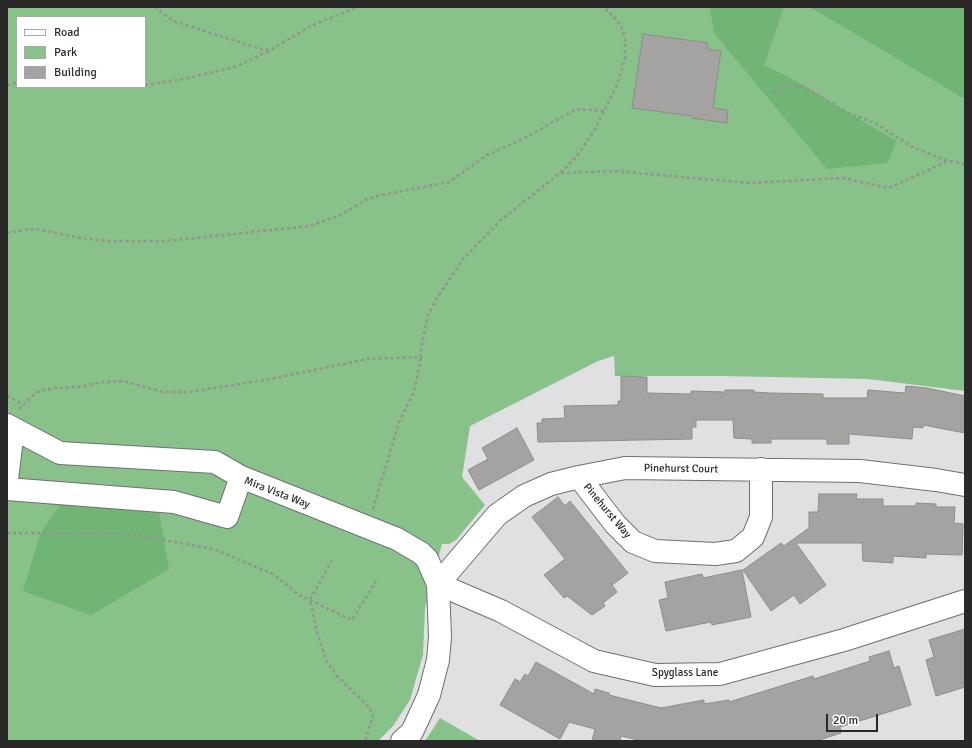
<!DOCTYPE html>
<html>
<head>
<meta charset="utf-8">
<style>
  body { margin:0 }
  #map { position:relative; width:972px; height:748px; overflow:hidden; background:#e0e0e2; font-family:Signika,sans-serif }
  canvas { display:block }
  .frame { position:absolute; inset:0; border:8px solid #29292a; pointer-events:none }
  .legend { position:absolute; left:16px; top:16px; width:130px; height:72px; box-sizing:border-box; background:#fff; border:1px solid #a9a9aa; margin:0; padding:5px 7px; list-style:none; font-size:12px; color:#29292a }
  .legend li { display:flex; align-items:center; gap:8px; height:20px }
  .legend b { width:20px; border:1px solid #a9a9aa }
  .scale { position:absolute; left:826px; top:714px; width:52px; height:18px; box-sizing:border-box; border:2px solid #29292a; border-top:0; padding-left:5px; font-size:12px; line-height:14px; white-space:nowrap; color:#29292a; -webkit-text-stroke:3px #fff; paint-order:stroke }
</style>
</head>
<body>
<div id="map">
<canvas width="972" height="748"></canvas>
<div class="frame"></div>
<ul class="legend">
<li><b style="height:5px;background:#fff"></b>Road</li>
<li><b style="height:11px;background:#89c18b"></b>Park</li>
<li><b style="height:11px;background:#a5a3a1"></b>Building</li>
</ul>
<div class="scale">20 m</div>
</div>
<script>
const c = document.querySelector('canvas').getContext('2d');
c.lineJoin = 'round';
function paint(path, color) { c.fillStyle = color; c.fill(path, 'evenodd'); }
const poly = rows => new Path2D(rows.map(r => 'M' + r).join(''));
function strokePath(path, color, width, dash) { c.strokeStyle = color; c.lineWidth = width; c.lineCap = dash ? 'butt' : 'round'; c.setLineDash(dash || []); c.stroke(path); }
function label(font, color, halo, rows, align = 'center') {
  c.font = font + ' Signika,sans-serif'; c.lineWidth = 3; c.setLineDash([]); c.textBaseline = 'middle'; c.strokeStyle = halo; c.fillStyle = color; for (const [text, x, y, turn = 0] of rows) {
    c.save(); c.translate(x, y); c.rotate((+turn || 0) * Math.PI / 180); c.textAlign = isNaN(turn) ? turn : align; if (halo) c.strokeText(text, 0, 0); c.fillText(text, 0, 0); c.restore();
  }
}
const green = poly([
  [7,7,947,7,965,8,965,391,868,379,721,376,615,376,614,356,598,361,470,426,462,477,485,505,456,540,449,544,442,544,425,608,423,655,410,700,393,726,378,741,7,741],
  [17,17,145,17,145,87,17,87],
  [440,718,480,741,425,741]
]);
const forest = poly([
  [710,7,784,7,764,65,787,76,896,141,888,163,827,169,714,33],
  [811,7,965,8,965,99,810,7],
  [68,493,157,500,169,569,91,615,23,591,40,534]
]);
const building = poly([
  [643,34,708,43,707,49,721,51,713,108,728,110,727,123,692,118,692,116,632,108,643,34],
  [621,376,647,377,647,393,691,394,691,391,725,392,725,390,754,390,754,392,770,393,823,394,823,398,867,398,868,390,905,393,906,386,927,388,965,396,965,433,923,425,923,428,913,427,912,439,849,434,849,444,827,444,827,439,771,439,771,443,752,443,752,439,734,438,733,420,696,420,696,427,692,427,692,439,538,442,537,423,542,423,542,419,565,418,564,406,618,405,618,401,621,401,621,376],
  [517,428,534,460,479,490,468,470,488,459,482,448,517,428],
  [819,494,857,494,856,499,883,499,883,506,916,506,916,503,936,504,936,507,955,507,954,523,963,524,962,555,926,554,926,558,893,556,893,563,863,561,862,543,796,543,826,585,800,604,794,595,771,611,743,570,781,543,784,546,809,528,809,512,818,512,819,494],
  [558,497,565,506,570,501,628,573,612,585,617,592,603,603,605,606,592,615,567,596,564,598,544,575,565,559,532,517,558,497],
  [742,570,751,617,712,625,711,622,666,631,659,600,668,598,665,582,702,574,703,578,742,570],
  [965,629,965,687,936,696,926,660,934,657,929,640,965,629],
  [889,651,894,668,899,666,911,705,840,727,841,733,816,741,643,741,621,736,620,741,592,741,595,729,569,722,560,739,500,705,515,679,520,682,525,674,528,676,536,662,594,694,595,689,609,693,609,695,661,708,704,700,704,704,729,700,729,702,813,676,814,679,870,661,869,657,889,651]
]);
const path = poly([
  [155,7,173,21,264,50,272,49,309,27,357,7],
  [7,85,17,83],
  [145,85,183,79,235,67,271,50],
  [773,93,779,88,789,85,803,86,847,112,876,124,914,148,948,161,965,164],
  [561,173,615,171,750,183,842,178,889,188,948,161],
  [7,233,30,229,42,230,81,238,106,241,167,241,309,226,341,215,365,200,377,196,449,182,487,155,523,139,569,113,577,109,604,111],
  [7,396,23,404],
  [19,409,37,392,54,388,79,387,102,382,123,381,164,392,189,392,265,380,368,359,421,357,420,354,427,318,437,298,463,259,502,219,560,173,577,156,594,131,617,85,625,59,625,38,621,26,613,16,603,7],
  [373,509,399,422,414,392,421,357],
  [7,533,125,533,214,549,273,574,299,595,352,620,376,581],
  [332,560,310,600,317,632,326,660,337,676,369,707,373,715,365,741]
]);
const minor = poly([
  [7,425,60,453,215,462,241,477,397,539,421,553,427,559,438,584,440,637,438,660,429,695,412,732,402,741],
  [579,477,615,524,633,542,655,551,715,554,736,551,753,537,761,517,761,469],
  [7,480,13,429],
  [7,489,174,502,227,517,241,477],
  [438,584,497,515,524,496,551,484,579,477,625,468,860,471,936,480,965,485],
  [438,584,501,611,594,661,655,675,720,674,844,640,965,601]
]);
const streetNames = [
  ["Pinehurst Court",681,469,1],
  ["Mira Vista Way",277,493,21],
  ["Pinehurst Way",607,511,50],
  ["Spyglass Lane",685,673]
];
paint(green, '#89c18b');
paint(forest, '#70b574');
paint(building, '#a5a3a1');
strokePath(building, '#8e8c8a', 1);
strokePath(minor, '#6e6f71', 24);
strokePath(path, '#939395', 2.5, [3, 3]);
strokePath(minor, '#fff', 22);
label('11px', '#29292a', '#fff', streetNames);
</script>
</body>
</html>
